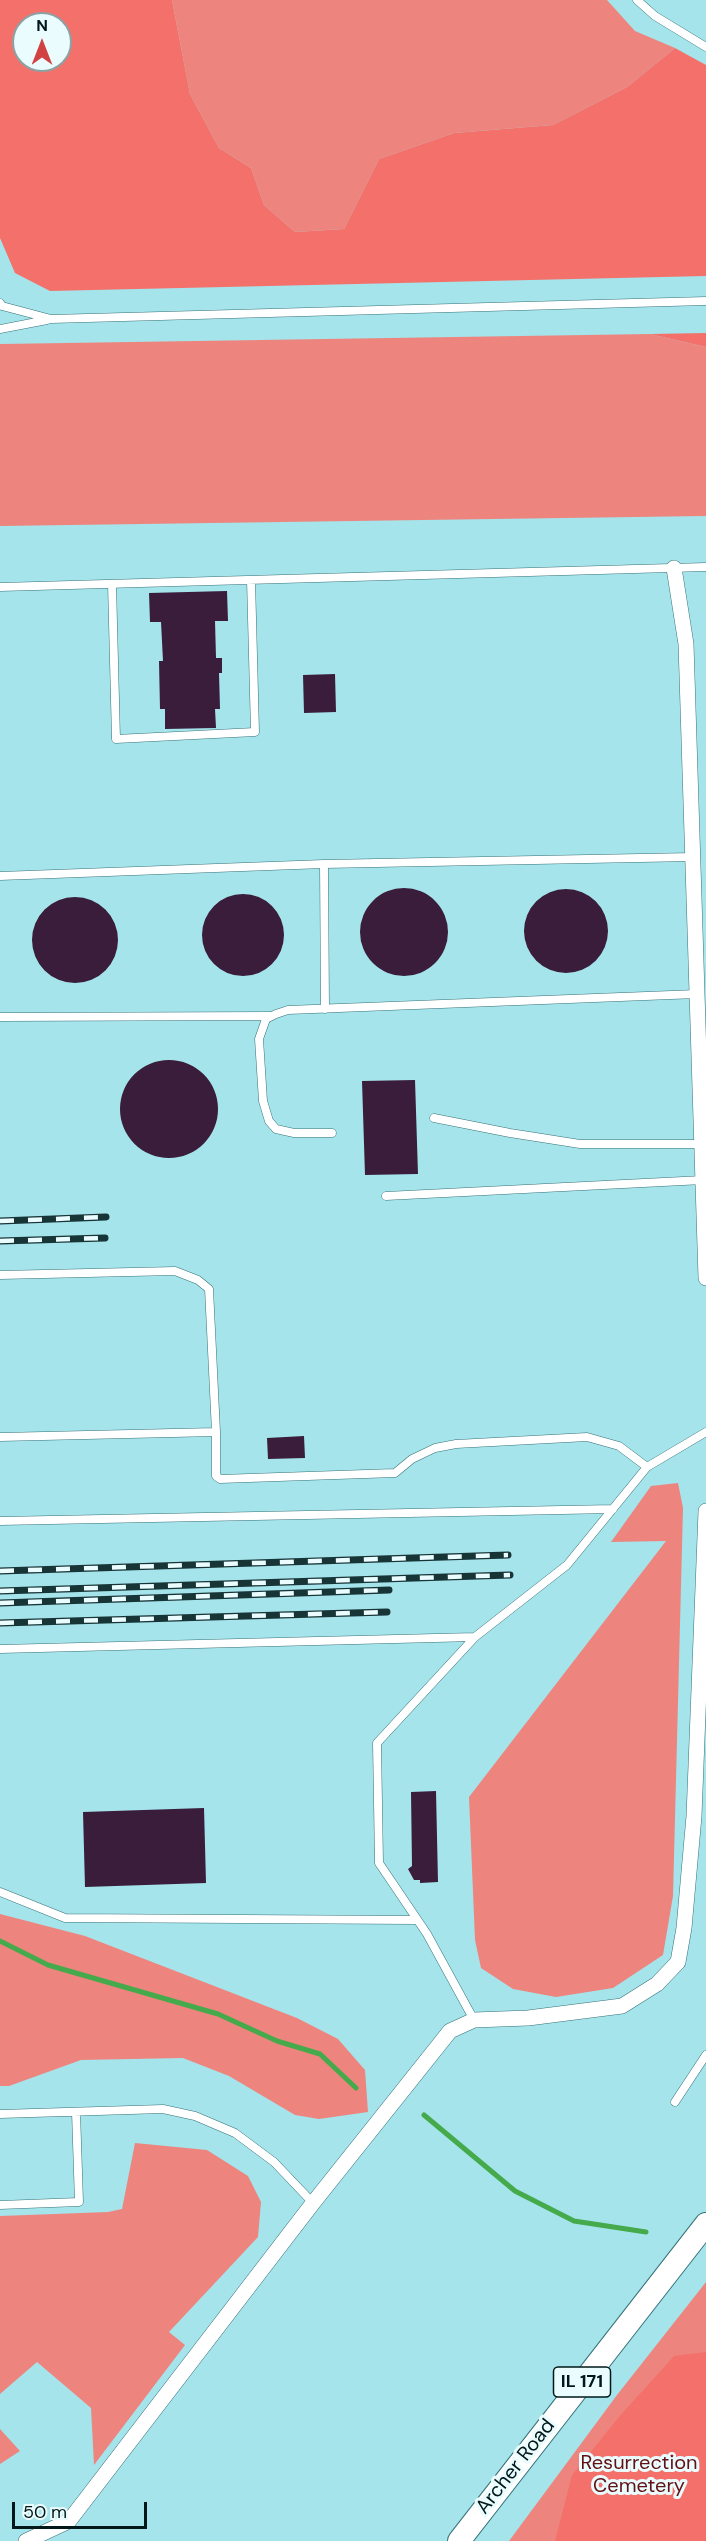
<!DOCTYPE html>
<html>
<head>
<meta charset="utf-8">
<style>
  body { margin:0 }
  #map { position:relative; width:706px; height:2541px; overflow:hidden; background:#a6e4eb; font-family:"DM Sans",sans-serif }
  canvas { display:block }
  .north { position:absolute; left:12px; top:12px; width:60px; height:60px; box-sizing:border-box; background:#eafcfe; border:2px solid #8ca1a3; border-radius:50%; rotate:0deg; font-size:16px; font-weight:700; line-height:24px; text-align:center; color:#00181a }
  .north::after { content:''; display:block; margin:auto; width:21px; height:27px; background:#d14242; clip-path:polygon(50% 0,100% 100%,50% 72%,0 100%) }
  .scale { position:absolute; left:12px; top:2502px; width:135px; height:27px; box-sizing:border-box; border:3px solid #00181a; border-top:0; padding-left:8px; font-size:18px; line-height:21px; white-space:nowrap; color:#00181a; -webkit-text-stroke:4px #eafcfe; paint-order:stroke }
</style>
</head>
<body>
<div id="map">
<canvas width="706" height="2541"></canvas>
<div class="north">N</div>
<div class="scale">50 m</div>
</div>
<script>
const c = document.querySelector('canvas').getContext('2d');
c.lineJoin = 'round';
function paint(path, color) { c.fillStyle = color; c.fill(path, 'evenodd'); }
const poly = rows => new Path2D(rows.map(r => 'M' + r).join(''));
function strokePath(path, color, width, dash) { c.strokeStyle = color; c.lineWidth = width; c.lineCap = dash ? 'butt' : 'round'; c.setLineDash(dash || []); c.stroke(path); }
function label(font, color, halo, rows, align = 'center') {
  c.font = font + ' "DM Sans",sans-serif'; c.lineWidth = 6; c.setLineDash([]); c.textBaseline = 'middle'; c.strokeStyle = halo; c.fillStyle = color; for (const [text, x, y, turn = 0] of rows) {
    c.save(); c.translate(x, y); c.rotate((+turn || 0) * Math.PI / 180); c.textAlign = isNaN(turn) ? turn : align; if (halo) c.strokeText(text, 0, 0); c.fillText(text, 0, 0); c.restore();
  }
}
const green = poly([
  [172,0,607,0,635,31,675,48,627,87,553,125,454,133,379,159,344,229,295,232,264,205,251,168,219,148,190,94],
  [650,334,706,347,706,516,0,526,0,344],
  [678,1483,683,1508,673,1896,663,1955,613,1988,556,1997,513,1989,481,1968,475,1940,469,1797,666,1541,611,1542,651,1486],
  [0,1914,85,1936,297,2018,338,2039,365,2070,368,2112,319,2119,295,2115,229,2076,183,2058,81,2060,9,2086,0,2086],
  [135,2143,207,2150,248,2176,261,2202,258,2237,169,2332,185,2345,94,2465,91,2408,37,2362,0,2394,0,2216,108,2212,122,2209],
  [706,2282,706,2541,509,2541,617,2395],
  [0,2429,20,2451,0,2464]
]);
const forest = poly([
  [0,0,172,0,190,94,219,148,251,168,264,205,295,232,344,229,379,159,454,133,553,125,627,87,675,48,706,65,706,276,50,291,15,273,0,238],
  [24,24,60,24,60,60,24,60],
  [706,333,706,347,650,334],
  [706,2352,706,2541,555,2541,572,2475,618,2418,674,2356]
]);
const stream = poly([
  [0,1941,48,1965,218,2014,277,2041,320,2054,356,2088],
  [424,2115,515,2191,574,2221,646,2232]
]);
const building = poly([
  [227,591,228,621,215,621,216,658,222,658,222,673,219,673,220,709,215,709,216,728,165,729,165,709,160,709,159,661,163,661,161,622,150,622,149,593],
  [335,674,336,712,304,713,303,675],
  '360 932a44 44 0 1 1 88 0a44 44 0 1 1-88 0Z',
  '524 931a42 42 0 1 1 84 0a42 42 0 1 1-84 0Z',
  '202 935a41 41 0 1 1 82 0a41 41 0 1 1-82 0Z',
  '32 940a43 43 0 1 1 86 0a43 43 0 1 1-86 0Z',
  '120 1109a49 49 0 1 1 98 0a49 49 0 1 1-98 0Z',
  [415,1080,418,1174,365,1175,362,1081],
  [304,1436,305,1458,268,1459,267,1438],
  [436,1791,438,1882,420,1883,420,1880,414,1880,408,1869,412,1866,411,1792],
  [204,1808,206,1883,85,1887,83,1812]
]);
const lane = poly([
  [637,0,655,16,706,47],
  [0,303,2,306,51,319,706,301],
  [0,329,47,320],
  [112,584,116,739,255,732,251,580],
  [0,587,706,567],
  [0,876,324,864],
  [325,1009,324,864,693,857],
  [0,1017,271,1016],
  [434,1118,510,1133,580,1144,702,1144],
  [332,1133,294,1133,276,1129,269,1121,263,1101,259,1039,266,1019,276,1014,288,1010,697,994],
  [386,1196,703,1180],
  [0,1275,175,1271,198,1280,209,1289,216,1432,0,1437],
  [216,1432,216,1476,220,1479,395,1473,412,1459,435,1448,456,1444,587,1437,619,1446,647,1467],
  [0,1521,613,1509],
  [0,1649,475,1637],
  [0,1892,65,1918,417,1920],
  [474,2020,427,1934,379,1863,377,1743,475,1637,567,1565,647,1467,706,1432],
  [675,2102,706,2055],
  [0,2114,163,2109,195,2116,235,2133,274,2162,313,2203],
  [0,2205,79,2202,76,2112]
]);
const street = poly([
  [674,568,686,644,706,1278],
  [26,2541,69,2521,313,2203,450,2031,474,2020,528,2018,622,2006,657,1984,678,1962,684,1928,694,1816,706,1511]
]);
const primary = poly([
  [459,2541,706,2224]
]);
const rail = poly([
  [0,1221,106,1217],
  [0,1241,105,1238],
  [0,1571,508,1555],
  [0,1591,510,1575],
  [0,1603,389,1590],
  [0,1623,387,1612]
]);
const shields = [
  [582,2382,57]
];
const shieldNames = [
  ["IL 171",582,2382]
];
const parkNames = [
  ["Resurrection",639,2464],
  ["Cemetery",639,2487]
];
const streetNames = [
  ["Archer Road",516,2467,-52]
];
paint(green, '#ed857e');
paint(forest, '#f4716b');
strokePath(stream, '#45aa4b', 5);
paint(building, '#391d3b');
strokePath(lane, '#357279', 9);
strokePath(street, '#357279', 16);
strokePath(primary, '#357279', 24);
strokePath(lane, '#fff', 8);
strokePath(street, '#fff', 15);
strokePath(primary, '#fff', 22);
strokePath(rail, '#173437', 7);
strokePath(rail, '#eafcfe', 4.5, [14]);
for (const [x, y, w] of shields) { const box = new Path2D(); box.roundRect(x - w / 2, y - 15, w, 30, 4.5); c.fillStyle = '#eafcfe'; c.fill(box); strokePath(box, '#00181a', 1.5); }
label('bold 18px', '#00181a', null, shieldNames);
label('20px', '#631014', '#eafcfe', parkNames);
label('20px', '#00181a', '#eafcfe', streetNames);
</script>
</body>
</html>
